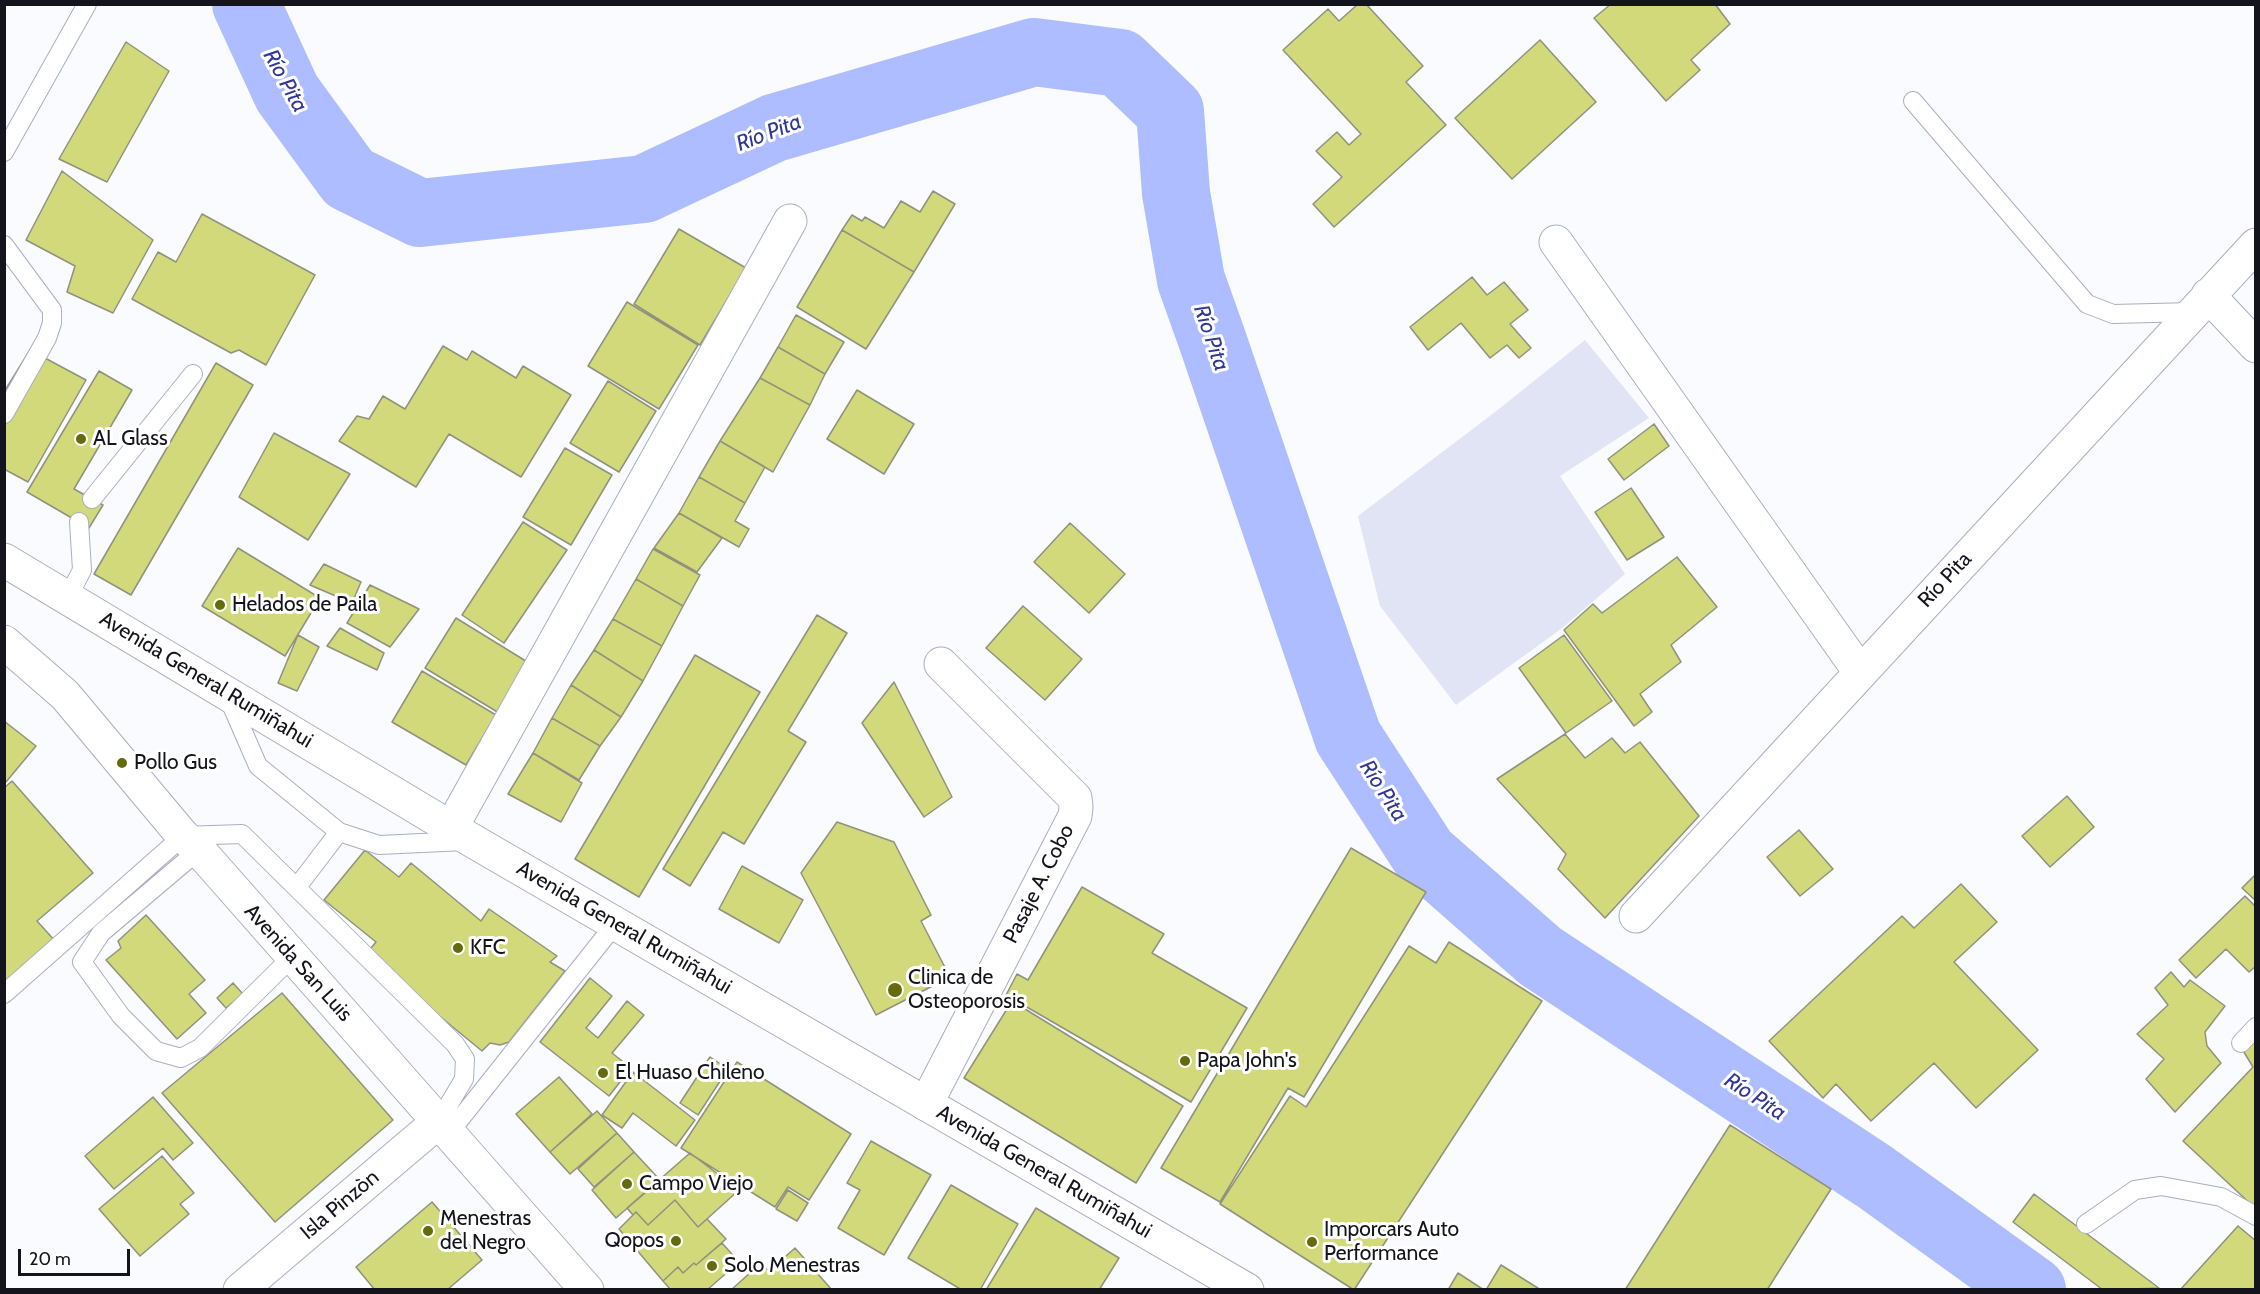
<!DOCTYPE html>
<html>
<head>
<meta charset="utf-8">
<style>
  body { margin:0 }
  #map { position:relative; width:2260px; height:1294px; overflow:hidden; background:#f9fbff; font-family:Cabin,sans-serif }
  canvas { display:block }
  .frame { position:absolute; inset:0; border:6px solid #13141c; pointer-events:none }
  .scale { position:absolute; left:18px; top:1249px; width:112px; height:27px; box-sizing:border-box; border:3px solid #13141c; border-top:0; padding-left:8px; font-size:18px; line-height:21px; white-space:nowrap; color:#13141c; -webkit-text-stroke:4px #fff; paint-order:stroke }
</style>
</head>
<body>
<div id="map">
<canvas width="2260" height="1294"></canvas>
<div class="frame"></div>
<div class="scale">20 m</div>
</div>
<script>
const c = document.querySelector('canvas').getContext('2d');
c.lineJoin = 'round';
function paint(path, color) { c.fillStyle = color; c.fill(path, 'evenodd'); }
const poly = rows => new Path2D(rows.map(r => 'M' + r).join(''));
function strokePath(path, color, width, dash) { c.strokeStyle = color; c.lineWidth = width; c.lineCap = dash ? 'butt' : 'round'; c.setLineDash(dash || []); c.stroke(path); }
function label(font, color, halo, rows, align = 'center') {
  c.font = font + ' Cabin,sans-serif'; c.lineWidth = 6; c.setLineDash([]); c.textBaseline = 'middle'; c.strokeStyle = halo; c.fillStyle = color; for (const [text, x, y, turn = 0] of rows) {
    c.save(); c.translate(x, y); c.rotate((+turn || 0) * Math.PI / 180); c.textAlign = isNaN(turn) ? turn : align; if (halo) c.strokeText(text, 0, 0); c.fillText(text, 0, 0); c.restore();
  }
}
const green = poly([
  [1585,340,1649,418,1560,476,1625,574,1561,629,1456,705,1380,606,1358,516,1499,409]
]);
const river = poly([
  [246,4,287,93,349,178,420,213,644,189,774,128,1034,52,1120,63,1170,111,1176,193,1191,280,1212,339,1348,737,1424,854,1540,956,1875,1177,2032,1290]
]);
const building = poly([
  [1358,4,1366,4,1423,66,1406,82,1446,125,1334,227,1313,204,1342,177,1316,151,1337,132,1349,145,1361,134,1283,50,1328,9,1339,21,1358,4],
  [1611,4,1715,4,1730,24,1691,60,1700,70,1666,101,1594,18,1611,4],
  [1540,40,1596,102,1512,179,1455,118,1540,40],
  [126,42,169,71,107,182,59,159,126,42],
  [62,171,153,240,113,313,67,292,75,266,26,240,62,171],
  [933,191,955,204,914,272,842,230,852,215,862,221,865,217,884,228,901,201,920,212,933,191],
  [202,214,315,275,266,365,239,350,231,353,132,299,158,252,176,262,202,214],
  [679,229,746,268,700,345,634,304,679,229],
  [842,230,914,272,866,349,797,307,842,230],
  [1472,277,1487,295,1504,282,1528,310,1510,324,1531,348,1519,358,1507,345,1490,358,1461,323,1428,350,1410,327,1472,277],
  [627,302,698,345,659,409,588,366,627,302],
  [796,315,844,342,825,374,778,347,796,315],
  [443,346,467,360,472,351,516,378,523,366,571,395,521,477,449,434,416,487,339,441,357,416,369,419,383,396,405,409,443,346],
  [778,347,825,374,810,405,760,378,778,347],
  [30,350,86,380,28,482,4,469,4,392,30,350],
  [216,363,253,385,131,595,94,574,216,363],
  [99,371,132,390,74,489,103,505,89,528,27,492,99,371],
  [760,378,810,405,773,472,720,441,760,378],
  [608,381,656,411,619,472,570,443,608,381],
  [857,390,914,424,884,474,827,439,857,390],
  [1654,424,1669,446,1624,480,1608,459,1654,424],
  [274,433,350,474,308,540,239,497,274,433],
  [720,441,765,467,745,503,699,477,720,441],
  [565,448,612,475,571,545,523,517,565,448],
  [699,477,745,503,735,521,749,529,739,547,679,513,699,477],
  [1631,488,1664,537,1627,560,1595,512,1631,488],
  [679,513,722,538,697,572,654,548,679,513],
  [523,522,567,550,504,643,462,615,523,522],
  [1070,523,1125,574,1089,613,1034,562,1070,523],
  [238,548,320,598,285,656,202,606,238,548],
  [653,549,700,575,683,606,636,579,653,549],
  [1677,557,1717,607,1671,645,1681,662,1640,694,1652,712,1634,726,1564,630,1593,604,1602,613,1677,557],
  [324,564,361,582,352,603,310,585,324,564],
  [636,579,683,606,662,646,613,619,636,579],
  [370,585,419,609,390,647,347,623,370,585],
  [1023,606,1082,659,1045,700,986,648,1023,606],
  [817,615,847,633,788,731,806,742,744,844,723,832,690,886,663,869,817,615],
  [456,618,529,663,499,713,425,668,456,618],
  [613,619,662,646,643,681,594,650,613,619],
  [340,628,384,653,377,670,327,646,340,628],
  [298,635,319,647,297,691,278,683,298,635],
  [1564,635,1612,701,1566,733,1519,668,1564,635],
  [594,650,643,681,621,717,571,685,594,650],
  [695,655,760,692,639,897,575,859,695,655],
  [422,671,496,715,466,765,392,722,422,671],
  [894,682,952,797,924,817,862,723,894,682],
  [571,685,621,717,600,746,552,718,571,685],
  [552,718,600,746,579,780,533,753,552,718],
  [4,721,36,746,6,782,4,781,4,721],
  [1565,734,1585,758,1612,738,1625,753,1640,742,1699,816,1605,918,1558,869,1566,854,1497,779,1565,734],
  [533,753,582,783,561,822,508,794,533,753],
  [12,781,93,873,37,921,56,942,4,988,4,788,12,781],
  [2067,796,2094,827,2050,867,2022,836,2067,796],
  [837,822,894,842,931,915,921,921,950,977,876,1015,801,873,837,822],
  [1799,830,1833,869,1800,896,1767,857,1799,830],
  [1351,848,1426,892,1304,1097,1288,1088,1220,1202,1161,1168,1351,848],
  [365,850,399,877,411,863,481,921,489,909,557,956,550,962,565,971,509,1042,500,1045,490,1043,482,1051,365,955,376,942,324,900,365,850],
  [742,866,803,900,779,943,719,909,742,866],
  [2256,874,2256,901,2242,888,2256,874],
  [1961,884,1997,922,1954,962,2038,1050,1976,1108,1934,1063,1871,1121,1836,1084,1823,1098,1769,1041,1902,916,1914,928,1961,884],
  [1082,887,1164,934,1152,953,1247,1008,1191,1102,1006,995,1017,974,1028,980,1082,887],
  [2245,896,2256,907,2256,966,2249,972,2226,949,2196,978,2179,960,2245,896],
  [146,915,205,980,189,994,206,1013,177,1039,106,960,121,948,118,941,146,915],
  [1449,942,1542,1001,1354,1290,1220,1204,1290,1096,1306,1107,1409,946,1436,963,1449,942],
  [2171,972,2184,987,2190,980,2225,1006,2205,1032,2207,1046,2221,1063,2175,1112,2146,1079,2164,1059,2137,1034,2168,1005,2155,988,2171,972],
  [590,978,612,996,586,1028,598,1038,627,1001,644,1015,612,1053,631,1068,609,1096,540,1042,590,978],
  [233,983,243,994,226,1008,217,998,233,983],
  [282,993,393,1120,275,1222,162,1093,282,993],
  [1012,1001,1183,1106,1136,1183,964,1078,1012,1001],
  [2256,1035,2256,1209,2183,1141,2253,1067,2242,1049,2256,1035],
  [710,1057,728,1069,698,1115,680,1103,710,1057],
  [737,1062,851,1134,809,1200,788,1187,775,1207,681,1148,737,1062],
  [633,1072,695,1120,676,1146,633,1113,622,1128,602,1115,633,1072],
  [559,1077,592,1114,550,1152,516,1114,559,1077],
  [153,1097,193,1143,173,1160,163,1148,114,1189,85,1156,153,1097],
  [597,1111,617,1133,570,1174,550,1152,597,1111],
  [1730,1125,1831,1189,1767,1290,1625,1290,1730,1125],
  [617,1133,634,1152,594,1187,578,1169,617,1133],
  [871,1141,931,1175,884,1255,838,1228,860,1190,847,1183,871,1141],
  [634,1152,660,1180,616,1218,592,1190,634,1152],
  [690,1153,739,1190,698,1227,675,1200,648,1225,636,1212,633,1215,627,1208,690,1153],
  [162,1156,194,1193,180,1204,189,1214,140,1256,99,1209,162,1156],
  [951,1185,1018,1224,980,1290,962,1290,908,1258,951,1185],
  [788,1190,808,1203,797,1221,776,1209,788,1190],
  [2034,1194,2159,1288,2103,1290,2013,1222,2034,1194],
  [675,1200,698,1227,707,1219,726,1239,696,1265,694,1263,683,1273,678,1267,663,1281,619,1229,636,1212,648,1225,675,1200],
  [432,1202,482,1260,447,1290,375,1290,356,1267,432,1202],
  [1036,1208,1119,1258,1099,1290,986,1290,1036,1208],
  [2238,1226,2256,1241,2256,1290,2180,1290,2238,1226],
  [722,1243,739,1262,707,1290,671,1290,663,1281,678,1267,683,1273,694,1263,696,1265,722,1243],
  [795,1248,832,1290,731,1290,761,1263,769,1271,795,1248],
  [1501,1265,1541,1290,1486,1290,1501,1265],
  [1458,1273,1484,1290,1448,1290,1458,1273]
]);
const lane = poly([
  [1913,101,2087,304,2113,314,2193,312],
  [4,152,87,4],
  [4,245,52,310,52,323,47,338,4,414],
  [92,499,193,374],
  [68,597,82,570,79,522],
  [228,697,258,766,339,832,379,845,465,841],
  [199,850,101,933,82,962,121,1016,156,1051,181,1058,200,1048,292,957],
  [297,887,339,832],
  [4,994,183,836,242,834,455,1044,465,1059,464,1079,439,1121],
  [2241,1043,2256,1027],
  [449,1133,616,923],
  [2086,1224,2135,1190,2161,1186,2221,1197,2256,1216]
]);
const street = poly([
  [1556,242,1860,672],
  [2208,295,2256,346],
  [451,828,790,221],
  [1636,916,2256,245],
  [926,1104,1075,816,1076,807,1075,798,941,664],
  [240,1290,439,1121]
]);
const highway = poly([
  [4,560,473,841,1247,1290],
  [4,642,65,695,183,836,199,850,587,1290]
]);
const markers = [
  [81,439,6,"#656a0c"],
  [220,605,6,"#656a0c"],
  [122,763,6,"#656a0c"],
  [458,948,6,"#656a0c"],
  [895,990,8,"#656a0c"],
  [1185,1061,6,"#656a0c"],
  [603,1073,6,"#656a0c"],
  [627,1184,6,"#656a0c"],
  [428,1231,6,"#656a0c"],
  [676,1241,6,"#656a0c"],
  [1312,1242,6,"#656a0c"],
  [712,1266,6,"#656a0c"]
];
const poiNames = [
  ["AL Glass",93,439],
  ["Helados de Paila",232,605],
  ["Pollo Gus",134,763],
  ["KFC",470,948],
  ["Clinica de",908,978],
  ["Osteoporosis",908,1002],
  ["Papa John's",1197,1061],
  ["El Huaso Chileno",615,1073],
  ["Campo Viejo",639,1184],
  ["Menestras",440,1219],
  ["del Negro",440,1243],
  ["Imporcars Auto",1324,1230],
  ["Performance",1324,1254],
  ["Qopos",664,1241,"right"],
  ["Solo Menestras",724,1266]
];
const streetNames = [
  ["Río Pita",1945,580,-47],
  ["Avenida General Rumiñahui",206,680,31],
  ["Pasaje A. Cobo",1039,884,-63],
  ["Avenida General Rumiñahui",624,928,30],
  ["Avenida San Luis",298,963,48],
  ["Avenida General Rumiñahui",1044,1172,30],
  ["Isla Pinzòn",340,1205,-40]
];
const waterNames = [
  ["Río Pita",285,81,61],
  ["Río Pita",769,133,-21],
  ["Río Pita",1211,338,71],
  ["Río Pita",1383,791,57],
  ["Río Pita",1755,1097,33]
];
paint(green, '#e0e4f4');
strokePath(river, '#adbdff', 68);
paint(building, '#d1d97a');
strokePath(building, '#90927e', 1.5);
strokePath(lane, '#a9aec3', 20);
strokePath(street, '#a9aec3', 35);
strokePath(highway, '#a9aec3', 35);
strokePath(lane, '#fff', 18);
strokePath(street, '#fff', 33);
strokePath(highway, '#fff', 33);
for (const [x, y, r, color] of markers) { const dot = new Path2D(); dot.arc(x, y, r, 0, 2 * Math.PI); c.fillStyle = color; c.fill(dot); strokePath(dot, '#fff', 2); }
label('21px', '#13141c', '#fff', poiNames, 'left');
label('21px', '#13141c', '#fff', streetNames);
label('italic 22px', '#313894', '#fff', waterNames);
</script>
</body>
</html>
